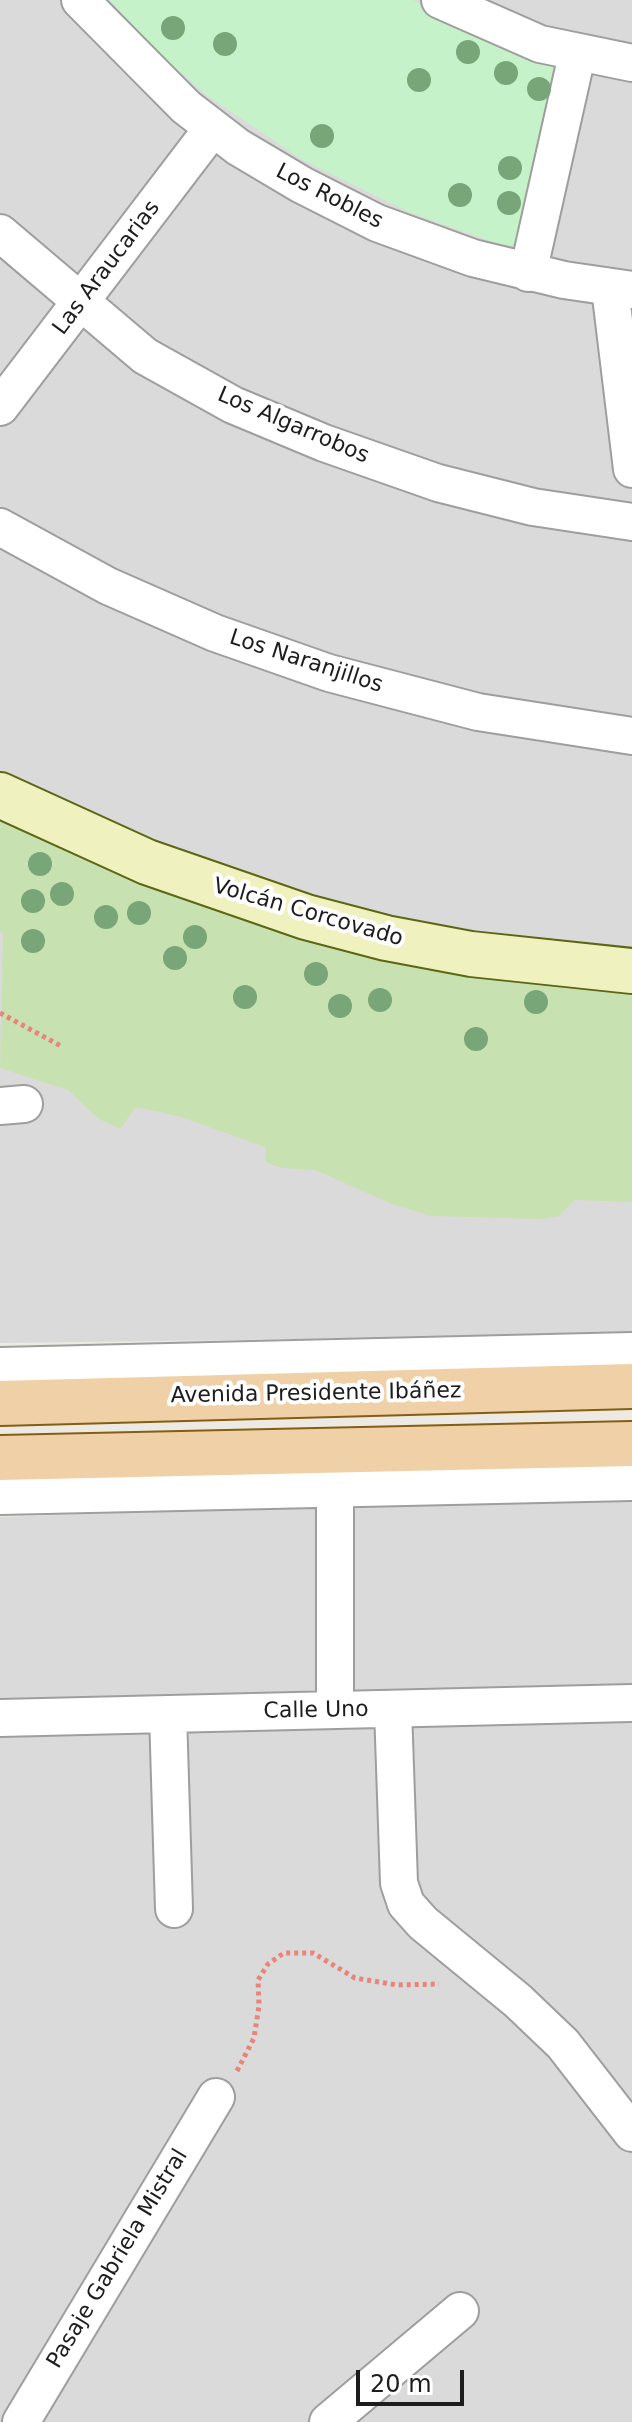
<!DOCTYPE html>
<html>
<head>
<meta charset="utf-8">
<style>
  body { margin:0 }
  #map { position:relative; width:632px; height:2422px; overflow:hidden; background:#edeae4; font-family:"DejaVu Sans",sans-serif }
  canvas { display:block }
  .scale { position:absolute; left:356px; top:2370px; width:108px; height:36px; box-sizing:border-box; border:4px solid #1d1d1d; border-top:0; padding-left:10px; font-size:24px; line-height:28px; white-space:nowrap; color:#1d1d1d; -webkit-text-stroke:6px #fff; paint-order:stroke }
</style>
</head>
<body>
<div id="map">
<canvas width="632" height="2422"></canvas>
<div class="scale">20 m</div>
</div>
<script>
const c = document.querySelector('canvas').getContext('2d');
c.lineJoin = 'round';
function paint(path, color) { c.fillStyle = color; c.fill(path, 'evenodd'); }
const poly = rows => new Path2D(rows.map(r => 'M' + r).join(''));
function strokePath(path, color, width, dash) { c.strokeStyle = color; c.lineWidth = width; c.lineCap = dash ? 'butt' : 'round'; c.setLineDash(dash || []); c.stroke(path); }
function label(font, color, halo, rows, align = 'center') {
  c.font = font + ' "DejaVu Sans",sans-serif'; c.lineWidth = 8; c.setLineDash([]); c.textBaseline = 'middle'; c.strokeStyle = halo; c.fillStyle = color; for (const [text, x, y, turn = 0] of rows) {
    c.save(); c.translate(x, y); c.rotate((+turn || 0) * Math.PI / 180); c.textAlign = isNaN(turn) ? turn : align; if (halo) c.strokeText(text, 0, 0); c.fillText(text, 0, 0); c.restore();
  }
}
const residential = poly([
  [0,0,632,0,632,1335,0,1343],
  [632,1496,632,2422,0,2422,0,1517]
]);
const grass = poly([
  [0,813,632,989,632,1202,575,1200,559,1216,542,1219,432,1216,392,1204,315,1170,281,1168,266,1162,265,1147,178,1116,136,1107,120,1129,99,1119,68,1090,0,1068,3,933,0,931]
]);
const park = poly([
  [109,0,413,0,457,23,557,61,519,244,504,246,409,212,301,159,206,95,160,54]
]);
const path = poly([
  [0,1013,61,1046],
  [237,2071,254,2038,259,2006,258,1980,268,1964,284,1953,313,1953,355,1978,397,1985,439,1984]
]);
const street = poly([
  [80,0,186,107,238,147,302,185,377,223,473,258,564,280,632,290],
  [440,0,540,44,632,63],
  [0,233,145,356,233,405,324,443,438,483,533,507,632,522],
  [528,273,577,55],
  [610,288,632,469],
  [0,407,212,129],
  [0,527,108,586,215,633,329,673,478,712,632,736],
  [0,1106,24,1104],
  [0,1366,632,1351],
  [335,1489,335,1710],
  [0,1496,632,1482],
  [393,1709,399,1883,406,1904,423,1923,518,2001,563,2044,632,2133],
  [168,1714,174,1909],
  [0,1718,632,1703],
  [21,2422,216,2097],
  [328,2422,460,2311]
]);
const secondary = poly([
  [0,795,147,862,306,917,386,938,471,954,632,971]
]);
const primary = poly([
  [0,1403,632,1386],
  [0,1458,632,1444]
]);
const trees = [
  [173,28],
  [225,44],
  [468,52],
  [506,73],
  [419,80],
  [539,89],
  [322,136],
  [510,168],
  [460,195],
  [509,203],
  [40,864],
  [62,894],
  [33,901],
  [139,913],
  [106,917],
  [195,937],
  [33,941],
  [175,958],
  [316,974],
  [245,997],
  [380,1000],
  [536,1002],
  [340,1006],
  [476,1039]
];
const streetNames = [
  ["Los Robles",329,197,27],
  ["Las Araucarias",107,268,-53],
  ["Los Algarrobos",293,426,23],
  ["Los Naranjillos",306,662,18],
  ["Volcán Corcovado",308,913,16],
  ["Avenida Presidente Ibáñez",316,1394,-1],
  ["Calle Uno",316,1711,-1],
  ["Pasaje Gabriela Mistral",118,2259,-59]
];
paint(residential, '#dbdada');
paint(grass, '#c8e1b0');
paint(park, '#c6f2ca');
strokePath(street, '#9e9e9e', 40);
strokePath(secondary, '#5d6612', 48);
strokePath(primary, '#845e12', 48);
strokePath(path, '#e8857a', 5, [4, 4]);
strokePath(street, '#fff', 36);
strokePath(secondary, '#eff1be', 44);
strokePath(primary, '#f0d0a6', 44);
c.fillStyle = '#78a678';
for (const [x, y] of trees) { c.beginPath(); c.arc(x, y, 12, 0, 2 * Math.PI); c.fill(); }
label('22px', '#1d1d1d', '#fff', streetNames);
</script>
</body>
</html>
